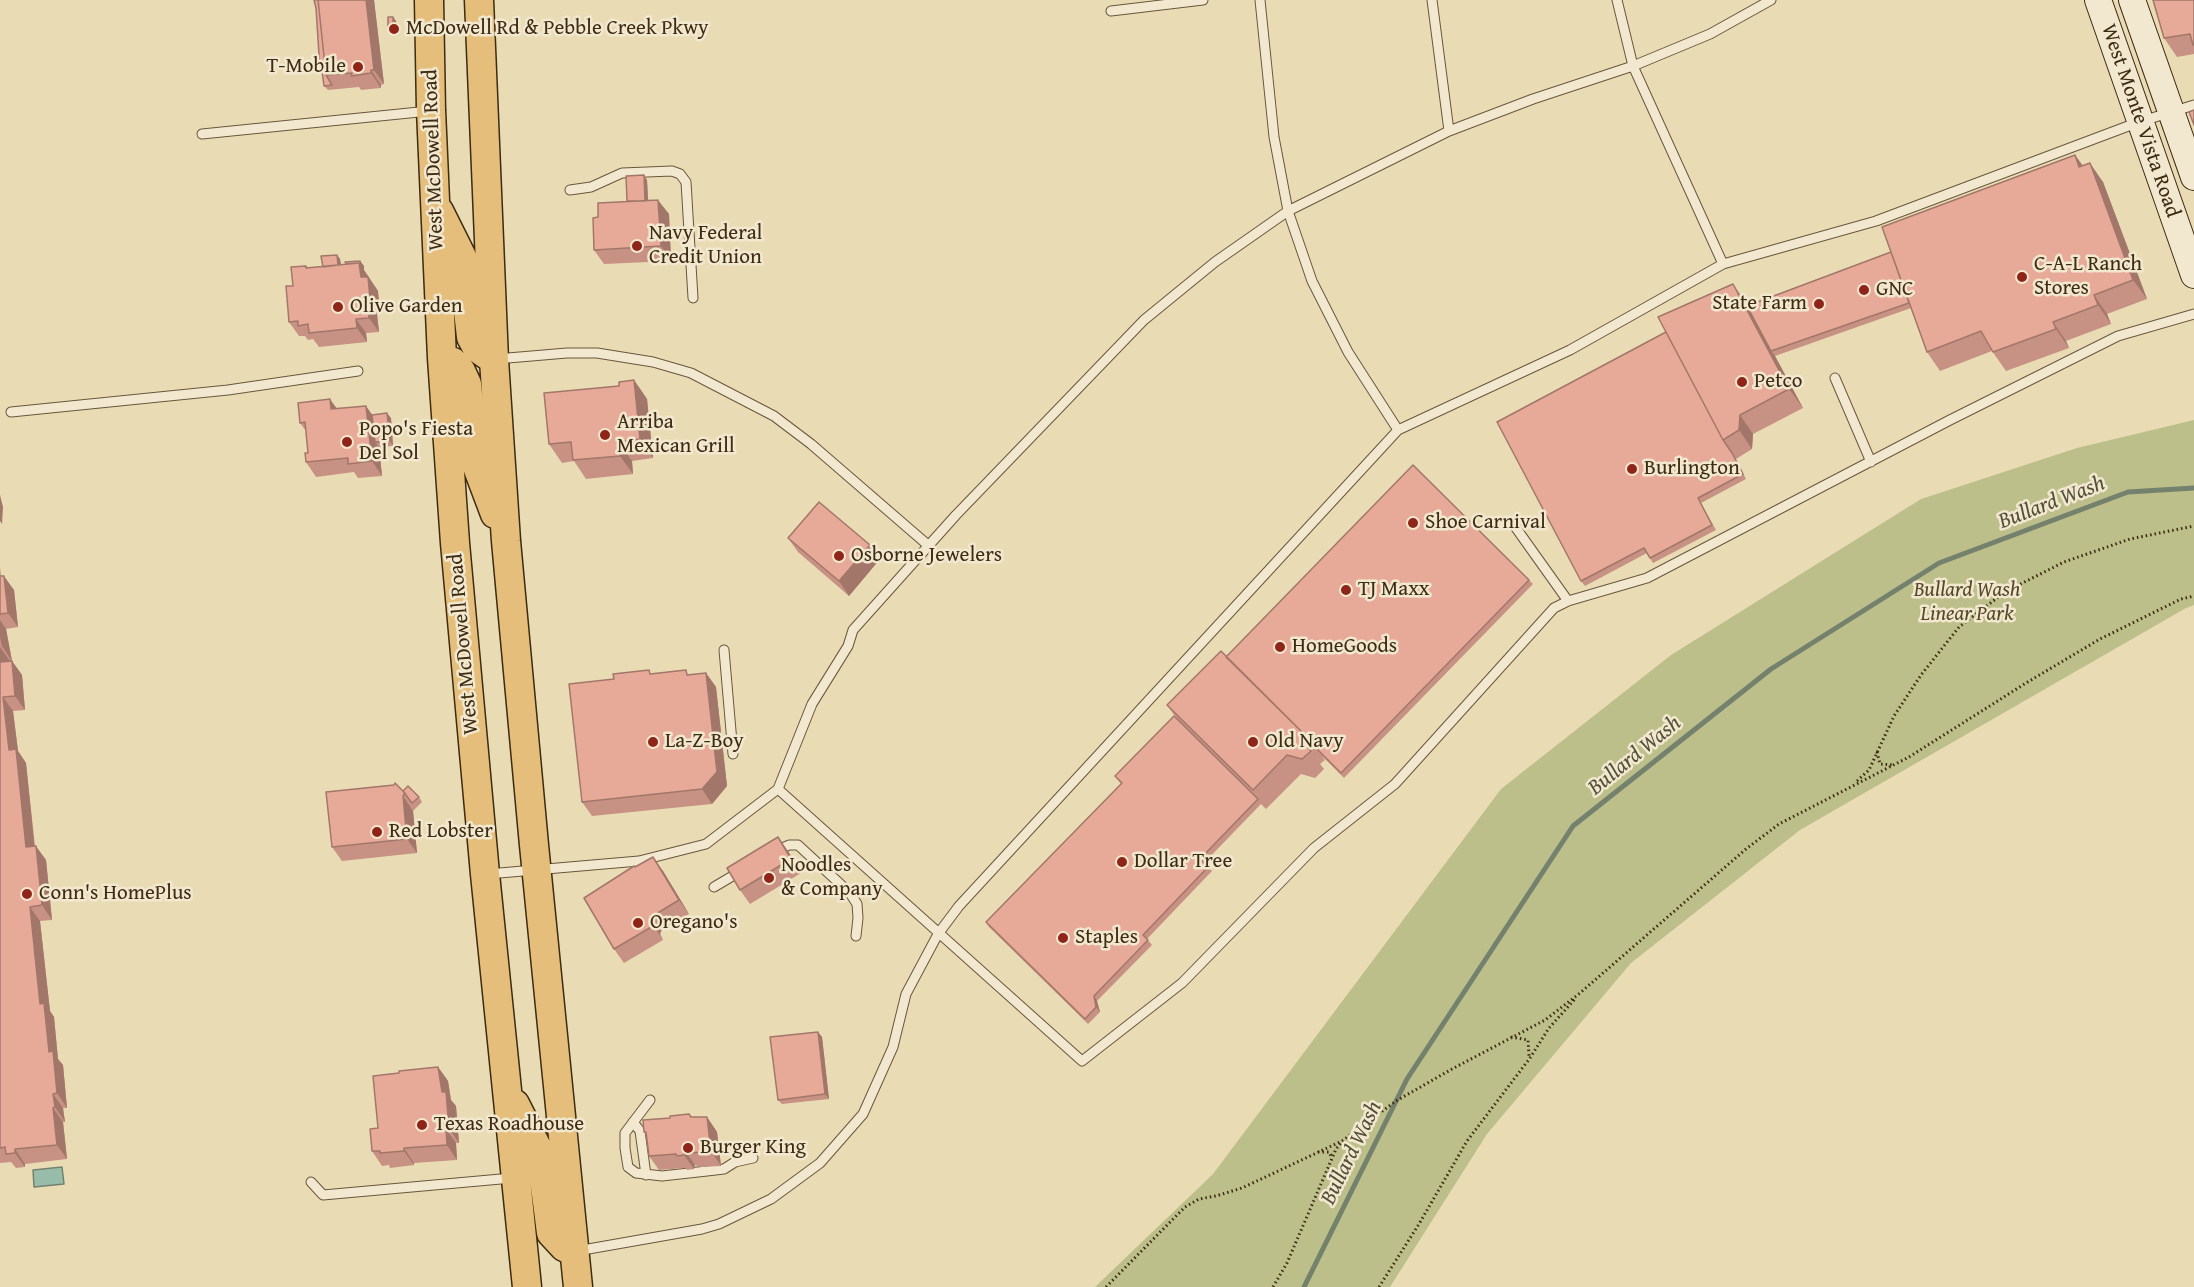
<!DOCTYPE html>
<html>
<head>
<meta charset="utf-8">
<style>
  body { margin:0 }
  canvas { display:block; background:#e9dcb5 }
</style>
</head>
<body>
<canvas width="2194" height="1287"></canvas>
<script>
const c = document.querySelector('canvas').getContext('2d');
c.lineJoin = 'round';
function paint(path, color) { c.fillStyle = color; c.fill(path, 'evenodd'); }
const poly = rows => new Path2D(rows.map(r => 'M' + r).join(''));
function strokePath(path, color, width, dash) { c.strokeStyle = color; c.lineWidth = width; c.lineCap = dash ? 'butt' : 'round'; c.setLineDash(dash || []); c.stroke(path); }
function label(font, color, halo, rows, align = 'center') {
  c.font = font + ' "Gentium Book Plus",serif'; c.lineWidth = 5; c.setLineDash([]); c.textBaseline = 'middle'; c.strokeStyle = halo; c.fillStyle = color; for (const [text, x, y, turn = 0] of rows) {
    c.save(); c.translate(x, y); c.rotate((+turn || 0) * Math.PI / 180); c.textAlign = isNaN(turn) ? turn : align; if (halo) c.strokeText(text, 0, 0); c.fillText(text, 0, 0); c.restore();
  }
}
const green = poly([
  [2194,420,2194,605,2186,608,1800,830,1631,963,1487,1134,1390,1287,1095,1287,1213,1174,1501,789,1671,655,1921,499,2077,448]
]);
const water = poly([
  [62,1167,64,1184,34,1187,33,1170,62,1167]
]);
const stream = poly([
  [1304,1287,1407,1079,1573,826,1771,669,1939,563,2128,492,2194,488]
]);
const path = poly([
  [1877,752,1880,764,1894,765],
  [1857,781,1869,770,1894,716,1921,675,1959,627,2005,592,2064,562,2130,539,2194,526],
  [1511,1037,1528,1040,1529,1056],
  [1318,1152,1329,1152,1332,1158],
  [1106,1287,1185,1207,1199,1199,1216,1196,1242,1188,1342,1141,1396,1101,1452,1069,1545,1020,1580,993,1746,849,1779,824,1909,757,2026,683,2100,639,2181,599,2194,596],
  [1273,1287,1287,1263,1336,1149,1341,1143],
  [1379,1287,1419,1224,1467,1141,1530,1058,1549,1028,1575,999]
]);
const lane = poly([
  [1260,0,1274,137,1288,211,1312,281,1348,352,1398,430],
  [1432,0,1449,131],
  [1617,0,1633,66,1723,264],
  [1111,11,1203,0],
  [202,134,429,111],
  [570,190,591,187,622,173,672,171,680,174,686,182,693,298],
  [496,359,567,353,597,353,653,362,691,373,774,416,811,444,929,546],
  [1835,378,1871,462],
  [11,412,228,390,358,371],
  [1516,528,1568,601],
  [724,650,733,754],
  [778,789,1082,1061,1182,983,1314,848,1395,784,1554,608,1568,601,1647,578,1950,420,2118,336,2194,314],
  [776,851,789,845,798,845,850,893,857,904,858,918,856,936],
  [488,874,639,861,706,844,778,789,812,704,848,646,853,630,879,601,956,515,1144,320,1215,262,1288,211,1449,131,1533,99,1633,66,1710,34,1771,0],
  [714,887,741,871],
  [650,1100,625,1133,625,1148,628,1167,636,1173,662,1176,707,1171,724,1169,735,1162,753,1158],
  [633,1122,640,1131,646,1175],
  [311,1182,323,1195,512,1178],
  [577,1251,702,1229,719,1224,771,1199,820,1163,863,1114,893,1047,906,994,938,934,959,906,1398,430,1570,350,1723,264,1876,221,2139,122,2194,105]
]);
const secondary = poly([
  [2098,0,2194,275],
  [2132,0,2194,177]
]);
const primary = poly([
  [429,0,431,110,442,358,455,543,485,874,527,1287],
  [479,0,494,360,506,541,534,845,578,1287],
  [439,211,462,257,471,337,477,348,494,360],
  [442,358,453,362,461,371,467,384,475,461,495,514],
  [515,1104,541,1155,551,1233,564,1247,574,1252]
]);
const wall = poly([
  [374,0,384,84,381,85,381,88,361,90,359,87,328,90,324,86,323,75,320,71,316,8],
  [2194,0,2194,54,2177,57,2164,38],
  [393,17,396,21,397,31,392,31,388,26],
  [2075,155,2083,166,2103,182,2147,299,2107,314,2111,324,2066,341,2069,348,2006,371,1992,351,1940,371,1927,352,1911,308,1775,356,1803,408,1753,434,1752,449,1736,459,1735,458,1746,479,1701,503,1716,530,1653,563,1647,553,1585,586,1581,581,1748,305,1891,252],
  [644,175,647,180,648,200,669,214,671,261,604,264,594,250,598,217,627,201],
  [337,255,340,259,341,265,360,261,364,266,364,270,378,291,380,314,377,314,379,332,366,333,367,342,319,347,313,339,308,340,305,336,299,336,289,322,293,286,306,266,307,268,323,267],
  [634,380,647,399,653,458,632,461,633,474,586,479,574,461,562,463,549,444,619,386],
  [336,409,391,418,393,446,379,447,382,476,358,478,354,472,316,477,306,462,308,453,306,431,300,423],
  [788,538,880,559,849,596,798,552],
  [0,567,1,576,14,590,18,627,6,629,12,661,10,661,12,661,22,675,25,710,13,711,18,751,26,763,35,846,46,860,52,920,40,921,50,1011,54,1017,58,1059,63,1065,67,1108,63,1108,65,1122,63,1122,67,1159,25,1164,25,1167,16,1168,11,1162,0,1163],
  [1529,580,1533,584,1344,778,1322,756,1325,760,1320,764,1324,769,1315,778,1301,774,1266,809,1261,804,1204,863,1212,871,1147,939,1152,945,1097,1001,1100,1012,1088,1024,989,927,986,922,1121,784,1115,776,1177,719,1167,705,1226,657],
  [706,673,716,687,727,786,712,804,592,816,582,802,614,679,652,674,689,675],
  [403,791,419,797,422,802,413,811,417,853,342,861,332,847],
  [788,851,801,873,750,904,740,890],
  [663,871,689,914,661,931,660,934,663,940,624,963,614,949],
  [818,1032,822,1037,829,1099,782,1104,778,1100],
  [438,1067,448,1081,451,1100,456,1106,459,1143,456,1143,457,1160,414,1163,414,1165,390,1168,389,1165,382,1166,372,1151,399,1073],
  [689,1114,692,1117,707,1117,717,1132,721,1166,701,1167,695,1165,694,1169,687,1170,685,1168,659,1170,649,1156,647,1136,644,1132,670,1118]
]);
const shadedWall = poly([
  [366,0,374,0,384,84,374,70],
  [393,17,396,21,397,31,393,26],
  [371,70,381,85,381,88,371,73],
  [2075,155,2088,173,2079,167],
  [2090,163,2103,182,2147,299,2133,280],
  [644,175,647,180,649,215,645,210],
  [658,200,669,214,671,261,661,246],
  [337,255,340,259,342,271,338,266],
  [360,261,364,266,364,270,378,291,380,314,370,299,361,277,359,263],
  [1733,284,1746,303,1772,351,1771,351,1775,356,1803,408,1789,389],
  [2094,295,2107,314,2111,324,2098,305],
  [367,300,377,314,379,332,369,318],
  [356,319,366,333,367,342,357,328],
  [2053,322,2066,341,2069,348,2056,329],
  [634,380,647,399,653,458,640,439],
  [330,399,340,413,331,409],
  [366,406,376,420,375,442,379,447,382,476,372,461],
  [387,413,391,418,393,446,390,441],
  [1740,415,1753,434,1752,449,1739,430],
  [619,442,632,461,633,474,620,456],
  [0,495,3,507,2,524,0,521],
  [870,545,880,559,849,596,839,581],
  [4,576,14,590,18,627,8,613],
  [0,620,6,629,12,661,2,646,0,637],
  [0,647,10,661,11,677,1,662],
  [12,661,22,675,25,710,15,696],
  [706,673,716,687,727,786,712,804,702,789],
  [3,697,13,711,18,751,26,763,36,861,26,847,9,750],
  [403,796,413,811,417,853,407,839],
  [778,837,788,851,801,873,791,859],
  [36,846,46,860,52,920,42,905],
  [653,857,663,871,689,914,679,900],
  [30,907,40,921,50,1011,54,1017,58,1059,63,1065,67,1108,57,1093,40,1004],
  [651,917,661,931,660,934,663,940,650,920],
  [1094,996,1097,1001,1100,1012,1096,1007],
  [818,1032,822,1037,829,1099,825,1094],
  [438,1067,448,1081,451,1100,456,1106,459,1143,449,1128],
  [53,1094,63,1108,65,1122,55,1107],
  [53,1108,63,1122,67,1159,57,1145],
  [707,1117,717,1132,721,1166,711,1151],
  [446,1129,456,1143,457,1160,447,1145],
  [404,1148,414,1163,414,1165,404,1151],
  [15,1149,25,1164,25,1167,15,1153],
  [685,1151,695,1165,694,1169,684,1155]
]);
const building = poly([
  [314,0,318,0,326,75,332,85,324,86,322,71,320,71,316,8,314,0],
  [318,0,366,0,374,70,371,70,371,73,351,76,352,73,326,75,318,0],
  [2153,0,2194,0,2194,45,2193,45,2190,34,2164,38,2153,0],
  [388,17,393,17,393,26,388,26,388,17],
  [2194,110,2194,125,2189,112,2194,110],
  [2075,155,2079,167,2090,163,2133,280,2094,295,2098,305,2053,322,2056,329,1993,352,1981,331,1927,352,1882,227,2075,155],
  [644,175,645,201,627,201,626,176,644,175],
  [658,200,661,246,594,250,593,218,598,217,598,203,658,200],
  [1891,252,1909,303,1771,351,1747,306,1891,252],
  [337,255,338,265,323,267,321,256,337,255],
  [360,261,361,265,359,263,346,264,345,262,360,261],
  [359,263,361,277,368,277,370,299,367,300,369,318,356,319,357,328,309,333,308,324,298,326,298,321,289,322,286,286,293,286,291,267,306,266,306,268,359,263],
  [1733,284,1789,389,1740,415,1739,430,1723,440,1658,317,1733,284],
  [1666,332,1723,440,1732,453,1743,474,1698,498,1712,525,1650,558,1644,548,1581,581,1497,422,1666,332],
  [634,380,640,439,619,442,620,456,573,460,571,442,549,444,544,393,619,386,619,382,634,380],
  [330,399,331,409,366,406,372,461,348,464,348,458,306,462,305,453,308,453,305,422,300,423,298,403,330,399],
  [387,413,390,441,375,442,372,415,387,413],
  [1413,465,1529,580,1341,773,1319,751,1311,741,1226,657,1413,465],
  [819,502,870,545,839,581,788,538,819,502],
  [0,576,4,576,8,613,0,614,0,576],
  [0,650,1,662,12,661,15,696,3,697,9,750,16,749,26,847,36,846,42,905,30,907,40,1004,44,1003,49,1052,53,1051,57,1093,53,1094,55,1107,53,1108,57,1145,15,1149,15,1153,6,1154,5,1147,0,1148,0,650],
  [1221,651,1311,741,1306,746,1311,751,1302,759,1287,755,1253,790,1167,705,1221,651],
  [649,670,650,674,686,670,687,675,706,673,717,772,702,789,582,802,569,684,614,679,613,674,649,670],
  [1174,716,1258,799,1200,859,1208,867,1143,935,1148,940,1094,996,1096,1007,1085,1019,986,922,1122,783,1115,776,1174,716],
  [395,783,405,793,403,796,407,839,332,847,326,792,394,785,395,783],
  [408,786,419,797,412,803,403,791,408,786],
  [778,837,791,859,740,890,727,868,778,837],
  [653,857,679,900,651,917,650,920,653,926,614,949,584,898,634,866,635,867,653,857],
  [818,1032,825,1094,778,1100,770,1037,818,1032],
  [438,1067,442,1092,446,1092,449,1128,446,1129,447,1145,404,1148,404,1151,380,1153,380,1151,372,1151,370,1129,378,1128,373,1076,399,1073,399,1071,438,1067],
  [689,1114,691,1117,707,1117,711,1151,691,1153,685,1151,684,1155,677,1156,676,1154,649,1156,646,1132,644,1132,643,1120,670,1118,670,1116,689,1114]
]);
const markers = [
  [394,29,6,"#8f2418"],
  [358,67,6,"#8f2418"],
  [637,246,6,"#8f2418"],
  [2022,277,6,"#8f2418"],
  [1864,290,6,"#8f2418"],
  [1819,304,6,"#8f2418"],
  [338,307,6,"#8f2418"],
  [1742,382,6,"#8f2418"],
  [605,435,6,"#8f2418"],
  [347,442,6,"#8f2418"],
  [1632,469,6,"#8f2418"],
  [1413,523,6,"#8f2418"],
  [839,556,6,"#8f2418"],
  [1346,590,6,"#8f2418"],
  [1280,647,6,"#8f2418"],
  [653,742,6,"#8f2418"],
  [1253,742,6,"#8f2418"],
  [377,832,6,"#8f2418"],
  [1122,862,6,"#8f2418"],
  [769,878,6,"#8f2418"],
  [27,894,6,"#8f2418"],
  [638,923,6,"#8f2418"],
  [1063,938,6,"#8f2418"],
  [422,1125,6,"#8f2418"],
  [688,1148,6,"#8f2418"]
];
const poiNames = [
  ["McDowell Rd & Pebble Creek Pkwy",406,29],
  ["T-Mobile",346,67,"right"],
  ["Navy Federal",649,234],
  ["Credit Union",649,258],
  ["C-A-L Ranch",2034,265],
  ["Stores",2034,289],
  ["GNC",1876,290],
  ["State Farm",1807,304,"right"],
  ["Olive Garden",350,307],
  ["Petco",1754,382],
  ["Arriba",617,423],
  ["Mexican Grill",617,447],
  ["Popo's Fiesta",359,430],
  ["Del Sol",359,454],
  ["Burlington",1644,469],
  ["Shoe Carnival",1425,523],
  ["Osborne Jewelers",851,556],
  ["TJ Maxx",1358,590],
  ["HomeGoods",1292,647],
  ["La-Z-Boy",665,742],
  ["Old Navy",1265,742],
  ["Red Lobster",389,832],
  ["Dollar Tree",1134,862],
  ["Noodles",781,866],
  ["& Company",781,890],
  ["Conn's HomePlus",39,894],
  ["Oregano's",650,923],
  ["Staples",1075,938],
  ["Texas Roadhouse",434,1125],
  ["Burger King",700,1148]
];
const streetNames = [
  ["West Monte Vista Road",2140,121,71],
  ["West McDowell Road",434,160,-92],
  ["West McDowell Road",464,644,-95]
];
const parkNames = [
  ["Bullard Wash",1967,591],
  ["Linear Park",1967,615]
];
const waterNames = [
  ["Bullard Wash",2052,503,-21],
  ["Bullard Wash",1635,756,-39],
  ["Bullard Wash",1352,1153,-64]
];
paint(green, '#bcbf8a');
paint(water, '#98bcaa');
strokePath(water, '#74826d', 1.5);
strokePath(stream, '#74826d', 5);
strokePath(lane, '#68573b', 11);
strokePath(secondary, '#3d2b12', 28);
strokePath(primary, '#3d2b12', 31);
strokePath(path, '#3d2b12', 3, [1.5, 3]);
strokePath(lane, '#f1e8cf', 9);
strokePath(secondary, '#f1e8cf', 26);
strokePath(primary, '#e4be7a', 28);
paint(wall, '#c79283');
paint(shadedWall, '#a2776a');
paint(building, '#e7aa98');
strokePath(building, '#a2776a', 1.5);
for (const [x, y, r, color] of markers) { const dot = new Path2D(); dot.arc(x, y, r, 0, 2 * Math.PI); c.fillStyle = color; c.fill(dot); strokePath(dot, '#f1e8cf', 2); }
label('21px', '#3d2b12', '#f1e8cf', poiNames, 'left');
label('21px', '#3d2b12', '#f1e8cf', streetNames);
label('italic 21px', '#56492a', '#f1e8cf', parkNames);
label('italic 22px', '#544f38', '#f1e8cf', waterNames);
</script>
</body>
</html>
